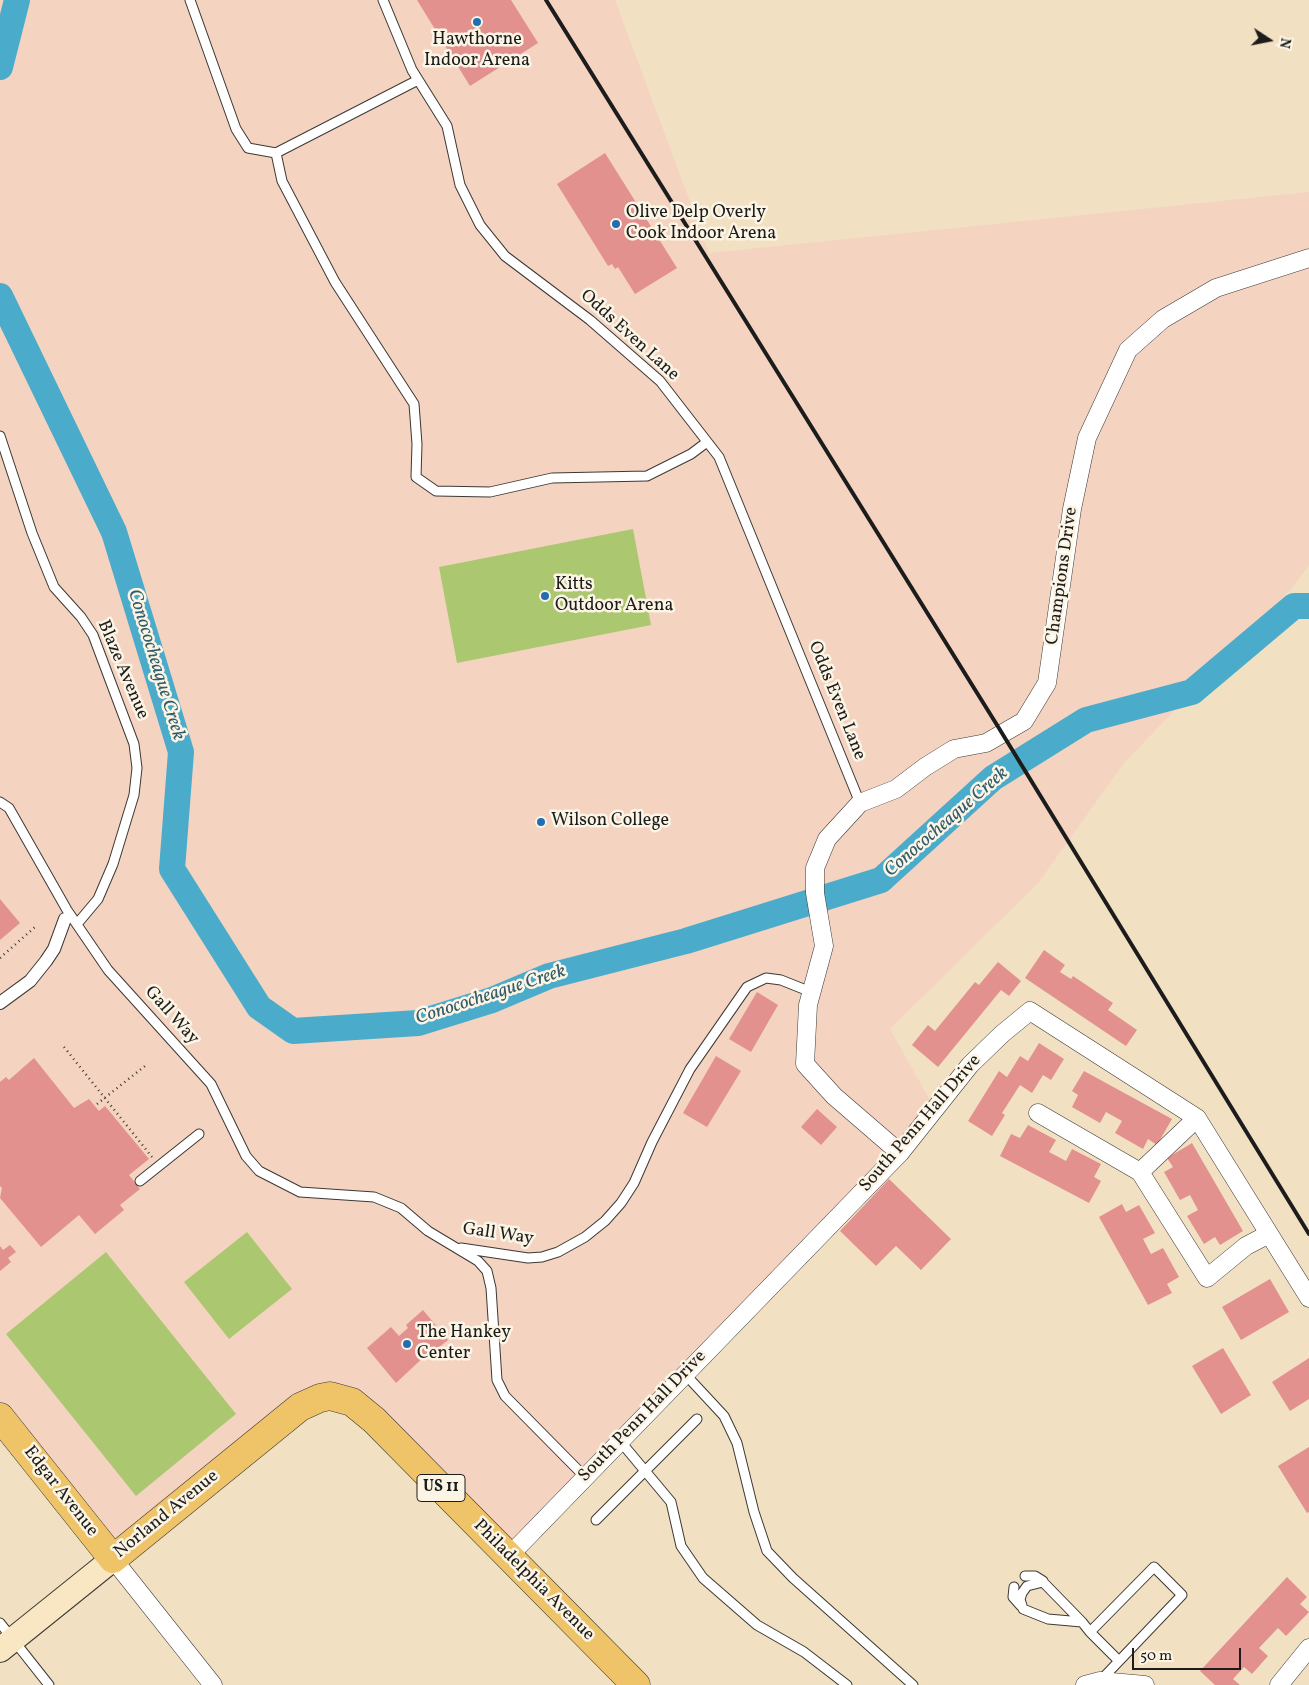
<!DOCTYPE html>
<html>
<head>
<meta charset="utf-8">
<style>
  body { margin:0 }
  #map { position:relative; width:1309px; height:1685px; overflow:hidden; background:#f2e0c2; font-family:Vollkorn,serif }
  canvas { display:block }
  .north { position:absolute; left:1244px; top:15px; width:50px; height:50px; -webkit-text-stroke:4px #fcf5e5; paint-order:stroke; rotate:101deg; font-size:14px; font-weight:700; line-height:20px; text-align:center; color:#1c1c1c }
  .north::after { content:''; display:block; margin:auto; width:18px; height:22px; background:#1c1c1c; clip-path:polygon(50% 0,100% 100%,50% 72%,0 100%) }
  .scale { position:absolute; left:1132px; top:1648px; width:109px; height:22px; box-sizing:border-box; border:2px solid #1c1c1c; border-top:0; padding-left:6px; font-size:15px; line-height:18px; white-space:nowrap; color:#1c1c1c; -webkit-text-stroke:4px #fcf5e5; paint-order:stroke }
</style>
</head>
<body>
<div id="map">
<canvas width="1309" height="1685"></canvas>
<div class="north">N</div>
<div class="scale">50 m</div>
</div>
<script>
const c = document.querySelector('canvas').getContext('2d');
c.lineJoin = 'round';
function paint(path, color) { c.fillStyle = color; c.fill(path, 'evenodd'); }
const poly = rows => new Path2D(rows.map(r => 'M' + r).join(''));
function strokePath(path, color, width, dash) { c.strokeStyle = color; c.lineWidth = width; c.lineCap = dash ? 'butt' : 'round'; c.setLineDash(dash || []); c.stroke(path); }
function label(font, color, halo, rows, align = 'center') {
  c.font = font + ' Vollkorn,serif'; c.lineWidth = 5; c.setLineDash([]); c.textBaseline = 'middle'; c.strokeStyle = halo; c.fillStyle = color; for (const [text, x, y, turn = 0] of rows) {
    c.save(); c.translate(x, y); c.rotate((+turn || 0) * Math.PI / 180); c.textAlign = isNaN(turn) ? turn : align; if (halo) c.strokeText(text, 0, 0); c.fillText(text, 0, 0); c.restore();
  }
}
const built = poly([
  [0,0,615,0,709,253,1309,192,1309,565,1291,589,1124,763,1039,882,890,1029,935,1109,509,1556,330,1396,113,1559,0,1417]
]);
const green = poly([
  [633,529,651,625,457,663,439,567],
  [247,1232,292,1289,229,1339,184,1282],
  [106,1252,236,1414,136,1496,6,1334]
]);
const river = poly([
  [0,67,17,0],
  [0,296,114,532,181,752,172,869,259,1007,293,1031,418,1023,492,1000,549,976,686,941,881,880,993,778,1086,720,1192,692,1294,606,1309,606]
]);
const building = poly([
  [417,0,511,0,538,43,470,86],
  [605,153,677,268,635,294,618,267,615,269,612,264,608,266,557,184],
  [0,899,20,923,0,940],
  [1044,950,1065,965,1060,972,1071,979,1073,976,1113,1003,1108,1010,1137,1030,1126,1046,1025,978],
  [998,962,1021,981,1009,996,1001,990,938,1067,912,1045,928,1025,935,1031,975,982,979,985],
  [757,992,778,1005,751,1052,729,1039],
  [1039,1043,1064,1059,1051,1080,1043,1075,1032,1093,1020,1085,1002,1113,1005,1115,992,1136,968,1121,999,1071,1007,1077,1020,1056,1028,1061],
  [716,1056,741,1071,707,1127,683,1113],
  [34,1058,74,1108,89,1099,99,1111,105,1106,149,1159,129,1175,140,1189,120,1205,124,1210,95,1234,79,1215,41,1247,0,1198,2,1188,0,1186,0,1082,6,1077,9,1080],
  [1084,1071,1172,1119,1157,1145,1148,1139,1143,1149,1115,1133,1122,1121,1106,1112,1100,1123,1072,1107,1078,1095,1072,1091],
  [817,1109,837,1127,821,1145,801,1127],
  [1028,1125,1056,1140,1049,1152,1066,1161,1072,1149,1101,1164,1094,1177,1101,1181,1089,1203,1000,1156,1011,1134,1020,1138],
  [1192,1143,1243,1231,1220,1245,1215,1237,1204,1244,1187,1216,1198,1210,1190,1195,1180,1200,1164,1172,1173,1167,1167,1158],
  [889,1179,951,1239,921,1270,896,1246,876,1266,840,1231],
  [1122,1204,1126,1212,1139,1205,1155,1233,1143,1239,1151,1254,1163,1248,1179,1277,1167,1284,1172,1293,1148,1305,1099,1217],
  [10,1245,16,1252,8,1258,11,1262,0,1271,0,1246,3,1250],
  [1270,1279,1289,1312,1241,1340,1222,1307],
  [423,1310,448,1340,429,1355,428,1353,396,1383,367,1348,391,1327,399,1336,408,1328,406,1325],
  [1223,1348,1251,1395,1221,1414,1192,1366],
  [1309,1358,1309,1399,1290,1411,1272,1382],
  [1309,1447,1309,1512,1307,1513,1278,1466],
  [1287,1577,1307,1597,1300,1604,1309,1612,1286,1636,1278,1628,1259,1648,1268,1656,1252,1674,1244,1667,1233,1679,1240,1685,1215,1685,1200,1671]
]);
const path = poly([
  [0,958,35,927],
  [64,1047,152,1157],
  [97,1104,145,1066]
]);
const service = poly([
  [190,0,236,129,248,148,276,153,418,80],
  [383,0,412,70,447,126,460,185,480,225,505,256,590,320,660,381,719,457,860,803],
  [276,153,282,181,335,282,414,404,417,444,416,477,436,491,490,492,552,478,647,476,691,454,707,442],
  [0,436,32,533,54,587,81,617,93,635,134,744,137,768,134,795,113,864,98,899,77,924],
  [0,802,9,808,67,910,108,970,211,1084,246,1156,259,1171,300,1192,374,1197,401,1208,428,1231,478,1261,487,1271,491,1288,497,1380,505,1396,585,1477],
  [140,1181,199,1134],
  [461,1248,528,1258,542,1257,558,1252,585,1237,605,1221,621,1203,634,1183,652,1142,690,1069,747,987,766,978,781,980,811,992],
  [685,1374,724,1416,737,1443,754,1512,767,1551,793,1578,913,1685],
  [620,1441,671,1502,681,1546,703,1578,757,1625,804,1652,847,1685],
  [596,1520,697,1419],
  [1025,1576,1035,1576,1043,1581],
  [1014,1587,1013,1597,1021,1606],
  [1082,1622,1048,1619,1023,1609,1020,1599,1022,1593,1027,1586,1043,1582,1082,1622,1090,1632],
  [0,1623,49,1685],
  [1100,1681,1182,1595,1154,1567,1090,1632,1119,1661]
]);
const pedestrian = poly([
  [0,1003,30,981,46,961,54,949,65,919]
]);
const minor = poly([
  [1038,1113,1140,1172,1207,1278,1246,1246,1269,1234],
  [900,1153,834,1096,805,1064,808,1005,824,946,815,893,815,868,827,839,860,803,896,789,925,767,954,749,986,743,1024,721,1047,683,1072,509,1087,438,1128,350,1163,319,1216,288,1309,258],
  [1140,1172,1197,1118],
  [509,1556,900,1153,970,1065,1002,1034,1030,1011,1197,1118,1309,1298],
  [113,1559,213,1685],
  [1085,1685,1100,1681,1145,1685],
  [1279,1685,1309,1648]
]);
const secondary = poly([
  [0,1650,113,1559]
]);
const primary = poly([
  [0,1417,113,1559,300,1407,320,1398,330,1396,352,1402,374,1420,636,1685]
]);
const rail = poly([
  [546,0,997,725,1309,1234]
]);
const markers = [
  [477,22,5,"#1f6fb2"],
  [616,224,5,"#1f6fb2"],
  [545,596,5,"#1f6fb2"],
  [541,822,5,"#1f6fb2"],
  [407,1344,5,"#1f6fb2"]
];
const shields = [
  [441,1488,48]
];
const shieldNames = [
  ["US 11",441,1488]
];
const poiNames = [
  ["Hawthorne",477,41,"center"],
  ["Indoor Arena",477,62,"center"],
  ["Olive Delp Overly",626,214],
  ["Cook Indoor Arena",626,235],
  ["Kitts",555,586],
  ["Outdoor Arena",555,607],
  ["Wilson College",551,822],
  ["The Hankey",417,1334],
  ["Center",417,1355]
];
const streetNames = [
  ["Odds Even Lane",629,336,42],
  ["Champions Drive",1063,576,-82],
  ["Blaze Avenue",122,670,67],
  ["Odds Even Lane",836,701,68],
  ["Gall Way",171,1016,48],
  ["South Penn Hall Drive",921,1124,-49],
  ["Gall Way",498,1235,8],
  ["South Penn Hall Drive",643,1417,-46],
  ["Edgar Avenue",60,1492,52],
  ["Norland Avenue",167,1515,-39],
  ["Philadelphia Avenue",533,1581,45]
];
const waterNames = [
  ["Conococheague Creek",155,665,73],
  ["Conococheague Creek",947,823,-41],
  ["Conococheague Creek",491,996,-18]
];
paint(built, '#f4d3c1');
paint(green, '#abc870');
strokePath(river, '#4babca', 26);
paint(building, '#e2918e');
strokePath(service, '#3c3935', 11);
strokePath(pedestrian, '#3c3935', 14);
strokePath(minor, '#3c3935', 19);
strokePath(secondary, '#3c3935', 26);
strokePath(primary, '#3c3935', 29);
strokePath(path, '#3c3935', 2.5, [1, 4]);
strokePath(service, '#fff', 9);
strokePath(pedestrian, '#fff', 12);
strokePath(minor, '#fff', 18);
strokePath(secondary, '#f9e7c3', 24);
strokePath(primary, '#efc469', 28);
strokePath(rail, '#1c1c1c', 4);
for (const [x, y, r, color] of markers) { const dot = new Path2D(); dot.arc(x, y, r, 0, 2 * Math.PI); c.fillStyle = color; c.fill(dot); strokePath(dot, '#fcf5e5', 2); }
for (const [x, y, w] of shields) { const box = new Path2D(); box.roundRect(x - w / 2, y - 13.5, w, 27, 4); c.fillStyle = '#fcf5e5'; c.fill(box); strokePath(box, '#1c1c1c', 1); }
label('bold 16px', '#1c1c1c', null, shieldNames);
label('18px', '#1c1c1c', '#fcf5e5', poiNames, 'left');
label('18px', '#1c1c1c', '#fcf5e5', streetNames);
label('italic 19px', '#315c6a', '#fcf5e5', waterNames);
</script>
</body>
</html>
